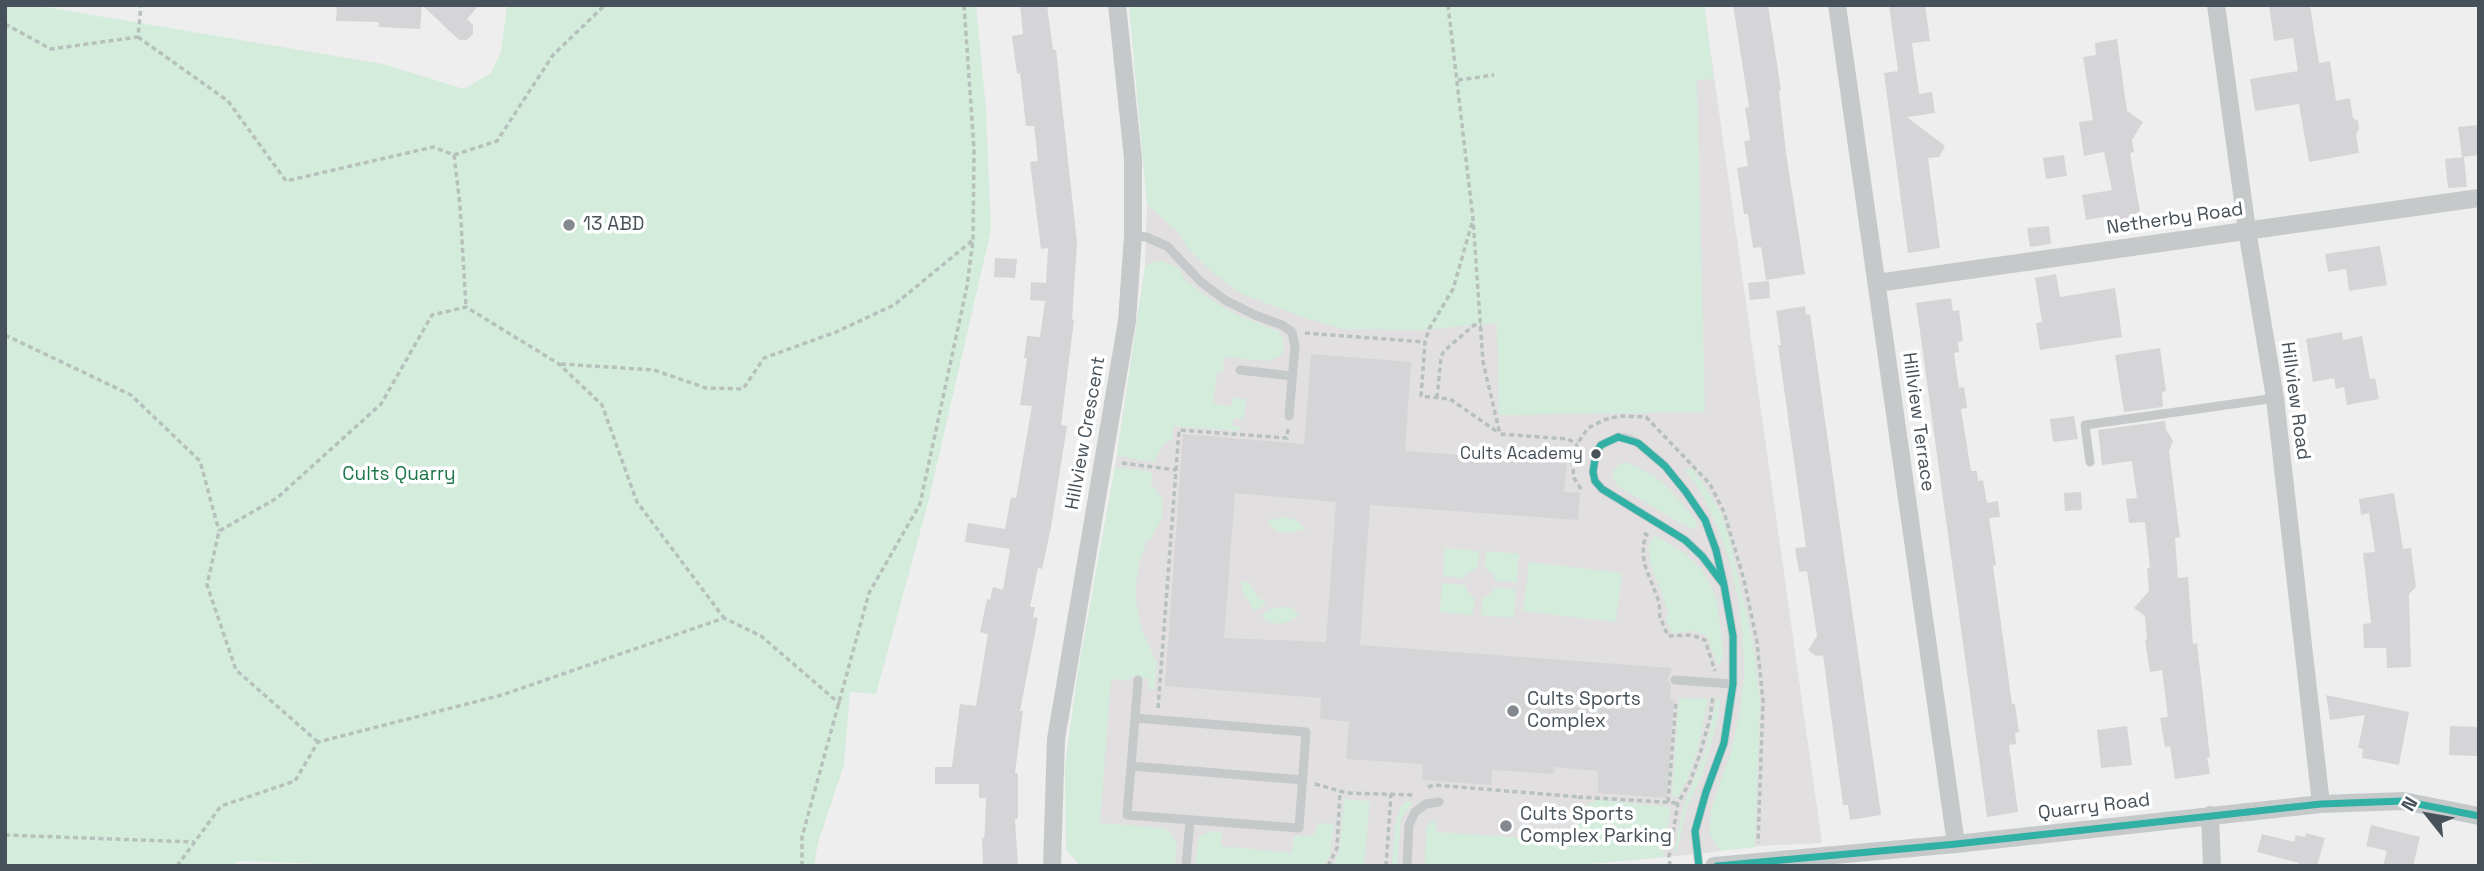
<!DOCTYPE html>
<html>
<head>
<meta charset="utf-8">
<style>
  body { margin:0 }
  #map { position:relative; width:2484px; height:871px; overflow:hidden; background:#efeeee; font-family:"Space Grotesk",sans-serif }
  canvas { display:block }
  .frame { position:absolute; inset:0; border:7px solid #475159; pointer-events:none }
  .north { position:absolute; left:2393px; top:780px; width:70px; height:70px; -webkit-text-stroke:5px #fff; paint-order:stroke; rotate:301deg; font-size:19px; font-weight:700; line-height:28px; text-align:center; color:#475159 }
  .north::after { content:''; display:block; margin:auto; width:24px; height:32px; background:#475159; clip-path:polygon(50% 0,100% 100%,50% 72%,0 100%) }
</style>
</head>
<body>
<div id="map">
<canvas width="2484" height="871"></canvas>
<div class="frame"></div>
<div class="north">N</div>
</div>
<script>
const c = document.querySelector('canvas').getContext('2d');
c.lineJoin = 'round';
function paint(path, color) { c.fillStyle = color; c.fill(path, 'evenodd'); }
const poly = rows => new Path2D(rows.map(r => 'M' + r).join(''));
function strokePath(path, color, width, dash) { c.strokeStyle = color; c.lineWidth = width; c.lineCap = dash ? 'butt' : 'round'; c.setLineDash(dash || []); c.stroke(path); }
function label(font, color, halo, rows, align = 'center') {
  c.font = font + ' "Space Grotesk",sans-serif'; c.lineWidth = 7; c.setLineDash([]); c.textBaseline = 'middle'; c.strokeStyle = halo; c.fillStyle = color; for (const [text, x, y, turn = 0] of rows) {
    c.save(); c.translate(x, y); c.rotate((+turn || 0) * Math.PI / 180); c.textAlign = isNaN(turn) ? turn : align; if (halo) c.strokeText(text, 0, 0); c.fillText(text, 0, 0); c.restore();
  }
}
const education = poly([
  [1129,5,1704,5,1822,843,1757,846,1698,854,1567,866,1081,866,1066,850,1065,766,1078,672,1115,467,1145,267,1147,204]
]);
const green = poly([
  [5,5,33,5,383,64,464,89,491,73,501,52,507,5,976,5,986,109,991,230,928,503,876,694,850,692,844,765,818,843,814,866,383,866,239,861,230,866,5,866],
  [1129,5,1704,5,1714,79,1697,80,1705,412,1499,415,1497,323,1422,330,1343,329,1299,316,1240,293,1209,270,1189,250,1180,234,1147,204],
  [1161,261,1178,267,1184,279,1213,301,1237,315,1278,331,1283,338,1284,345,1283,353,1277,358,1268,361,1224,357,1223,372,1217,372,1213,404,1232,406,1233,398,1246,399,1244,419,1234,418,1233,426,1241,427,1239,431,1173,426,1173,440,1169,440,1161,448,1154,462,1117,456,1145,267,1152,262],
  [1626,462,1653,475,1669,489,1695,519,1697,525,1693,529,1689,528,1618,486,1613,479,1613,471,1618,465],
  [1115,467,1152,472,1151,484,1163,499,1162,517,1151,539,1147,540,1139,564,1136,584,1136,601,1142,631,1157,663,1154,690,1148,689,1149,679,1130,677,1130,681,1111,679,1100,823,1164,828,1171,833,1177,842,1175,866,1081,866,1066,850,1065,766,1078,672],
  [1691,468,1706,487,1721,513,1730,541,1753,643,1760,701,1755,847,1721,851,1710,836,1710,824,1712,807,1730,755,1740,712,1744,678,1743,640,1739,603,1730,562,1716,524,1701,492,1684,469],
  [1283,517,1295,519,1306,529,1294,532,1278,532,1266,521],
  [1654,534,1685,554,1701,569,1710,584,1717,602,1723,648,1722,660,1718,667,1707,636,1694,631,1672,633,1666,618,1668,613,1665,602,1650,563,1649,546],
  [1444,548,1479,551,1478,567,1468,573,1465,578,1443,576],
  [1486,551,1519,554,1517,582,1495,581,1494,575,1485,568],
  [1529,562,1622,573,1616,622,1523,611],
  [1241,582,1249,582,1258,597,1268,603,1254,611,1243,592],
  [1442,583,1465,585,1466,590,1475,598,1473,615,1440,612],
  [1494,587,1516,589,1514,618,1481,615,1483,598,1492,593],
  [1279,607,1289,607,1300,614,1290,621,1279,624,1268,622,1261,615,1270,609],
  [1717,697,1720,701,1718,717,1703,773,1687,807,1677,852,1674,850,1684,806,1706,749],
  [1679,698,1708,699,1697,752,1687,780,1678,797,1672,796],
  [1344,799,1370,801,1364,865,1375,866,1334,866,1340,847],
  [1598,800,1671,807,1663,857,1567,866,1425,865,1426,828,1430,822,1436,820,1436,832,1575,841,1581,812,1588,804],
  [1407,801,1413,802,1401,819,1397,865,1392,864,1395,826,1400,808],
  [1318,823,1334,824,1330,856,1322,866,1195,866,1199,836,1210,831,1222,832,1221,846,1292,853,1294,836,1314,836]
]);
const building = poly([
  [337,5,479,5,467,19,473,25,473,34,467,40,459,40,422,5,420,29,379,27,379,22,336,21],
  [1020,5,1047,5,1053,50,1056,50,1077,243,1072,320,1074,320,1061,425,1067,426,1051,527,1042,569,1038,568,1030,607,1035,607,1033,617,1038,618,1020,711,1023,711,1015,773,1018,773,1018,819,1015,819,1018,866,983,866,982,838,984,838,985,829,986,798,979,798,979,784,935,784,935,767,952,767,960,704,976,706,988,634,980,632,987,599,990,600,993,587,1003,590,1010,549,965,542,968,523,1005,529,1011,497,1016,498,1032,406,1020,405,1027,358,1024,358,1027,336,1040,337,1045,301,1030,300,1031,282,1046,283,1048,248,1041,249,1030,162,1038,161,1034,126,1026,126,1020,73,1017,74,1012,36,1023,34],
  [1733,5,1768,5,1781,90,1779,91,1786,153,1805,274,1766,280,1761,247,1753,248,1748,214,1744,214,1737,168,1748,166,1744,141,1750,140,1745,108,1749,107],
  [1889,5,1925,5,1930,41,1912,43,1919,94,1932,92,1935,113,1907,117,1945,146,1939,157,1928,158,1940,248,1908,253,1884,73,1898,71],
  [2269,5,2310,5,2319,63,2330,61,2336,101,2350,98,2353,118,2358,121,2359,129,2356,134,2359,153,2309,162,2299,104,2255,111,2250,79,2298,71,2293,38,2274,41],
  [2117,39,2127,111,2143,122,2132,140,2134,152,2130,153,2141,218,2110,223,2109,216,2086,220,2082,195,2112,190,2104,152,2084,156,2079,122,2093,120,2083,57,2096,55,2095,43],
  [2479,125,2479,155,2462,157,2458,127],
  [2064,155,2067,176,2046,179,2043,158],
  [2464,157,2467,187,2448,188,2445,159],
  [2049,226,2051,244,2030,247,2027,228],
  [2380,246,2387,285,2349,291,2346,269,2328,272,2325,254],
  [995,258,1017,259,1015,278,994,277],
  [2056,274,2060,297,2115,288,2122,337,2040,350,2036,323,2042,322,2035,278],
  [1769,281,1770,298,1750,300,1748,283],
  [1951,298,1953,311,1959,310,1963,341,1958,342,1959,352,1954,353,1959,388,1964,387,1967,408,1961,409,1971,471,1977,471,1978,481,1983,480,1987,503,1998,501,2000,517,1989,518,1996,565,1993,566,2012,704,2015,704,2019,732,2015,733,2016,744,2009,745,2018,812,1987,817,1916,303],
  [1805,306,1806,315,1810,314,1881,815,1850,820,1848,805,1843,805,1823,655,1816,656,1808,650,1817,636,1807,571,1799,572,1795,548,1806,547,1778,345,1781,345,1776,311],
  [2342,332,2343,340,2362,336,2370,379,2375,378,2379,399,2347,405,2344,387,2336,389,2334,378,2313,382,2306,339],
  [2160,348,2166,391,2162,392,2163,407,2124,412,2115,355],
  [1311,354,1411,362,1405,451,1567,462,1564,492,1580,493,1578,520,1370,505,1360,645,1672,668,1668,680,1671,686,1670,700,1674,701,1667,798,1598,793,1598,771,1555,767,1554,774,1492,770,1491,785,1422,780,1423,764,1346,759,1349,722,1320,719,1321,698,1165,686,1183,434,1304,444],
  [1235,493,1336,502,1326,642,1224,638],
  [2074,416,2078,439,2053,442,2050,419],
  [2165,421,2166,429,2173,441,2169,451,2180,537,2175,538,2178,578,2188,577,2193,644,2197,643,2210,757,2207,758,2210,774,2175,779,2170,746,2165,747,2160,718,2168,717,2162,670,2150,672,2145,640,2147,640,2145,616,2134,608,2149,591,2147,568,2150,568,2145,522,2129,523,2126,499,2137,498,2132,461,2102,465,2098,430],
  [2081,492,2082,510,2065,511,2064,493],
  [2394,493,2403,549,2411,548,2416,587,2409,594,2411,667,2387,668,2386,648,2364,648,2363,624,2371,623,2363,553,2375,552,2369,513,2361,515,2359,499],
  [2326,695,2409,712,2399,765,2362,758,2363,749,2358,748,2365,715,2330,720],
  [2127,726,2132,765,2101,768,2097,730],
  [2450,726,2479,727,2479,756,2449,755],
  [2371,825,2420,837,2413,866,2383,866,2387,851,2366,846],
  [2306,833,2325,838,2317,866,2298,866,2299,863,2257,852,2262,834,2294,842,2296,835,2305,837]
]);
const path = poly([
  [1448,5,1473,219,1483,362,1500,434,1568,439,1577,444],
  [5,24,51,49,138,37,141,5],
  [138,37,228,101,286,181,433,147,454,155,460,205,466,307],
  [1458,80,1494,75],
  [454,155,497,141,553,55,605,5],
  [1472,223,1453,289,1429,329,1425,342,1421,396,1450,399,1499,433],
  [1305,333,1425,342],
  [5,335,131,395,200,461,219,531],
  [561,364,654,370,706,388,743,389,764,358,836,332,894,305,973,240],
  [1437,398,1441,357,1444,351,1474,325,1481,325],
  [1122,463,1176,470],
  [1581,489,1574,478,1572,461,1577,444,1588,428,1604,420,1619,416,1646,417,1710,484,1724,512,1744,580,1757,642,1763,701,1758,843],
  [1644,533,1647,535,1643,545,1644,563,1659,602,1660,617,1668,636,1692,635,1705,640,1715,671],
  [1158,708,1179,430,1287,438,1288,429],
  [318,742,236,670,207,585,219,531,277,498,381,404,432,315,466,307,559,364,602,405,637,502,724,618],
  [1315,784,1347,793,1414,795],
  [1428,787,1434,785,1580,797],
  [1668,802,1676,701],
  [1575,813,1578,813,1580,797,1678,803],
  [5,835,194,842],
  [177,866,221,806,295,781,318,742,502,695,724,618,761,636,840,704],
  [802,866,802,837,869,593,920,504,967,286,973,240,974,149,964,5],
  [1328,866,1337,848,1340,791],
  [1386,866,1391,794],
  [1670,866,1669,857,1678,803,1690,782,1700,754,1710,718,1713,696]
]);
const lane = poly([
  [1133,236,1146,237,1167,246,1201,282,1225,300,1255,315,1282,325,1292,332,1295,346,1289,416],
  [1240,370,1292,376],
  [2090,462,2085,425,2275,398],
  [1675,680,1733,684],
  [1135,718,1306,732,1299,828,1127,815,1135,718,1138,680],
  [1131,766,1303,780],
  [1186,866,1190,820],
  [1407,866,1409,825,1415,812,1426,804,1439,802],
  [1699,866,1695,831,1706,792,1724,743,1733,684,1733,636,1724,585,1716,550,1705,520,1686,492,1665,466,1638,443,1629,439,1618,437,1601,445,1596,453,1593,472,1595,481,1602,489,1685,540,1702,556,1724,585]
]);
const street = poly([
  [1837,5,1956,844],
  [2216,5,2247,230,2275,398,2321,804],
  [1877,283,2479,198],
  [2210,815,2212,866],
  [1052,866,1056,739,1127,321,1133,236,1133,158,1117,5],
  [1714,866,1956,844,2321,804,2403,801,2479,816]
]);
const bus1 = poly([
  [1618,437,1638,443,1665,466,1686,492,1705,520,1716,550,1724,585,1702,556,1685,540,1602,489,1595,481,1593,472,1596,453,1601,445,1618,437],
  [1699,866,1695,831,1706,792,1724,743,1733,684,1733,636,1724,585],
  [1717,866,1956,844,2321,804,2403,801,2479,816]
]);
const markers = [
  [569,225,7,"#82888d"],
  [1596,454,6,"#475159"],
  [1513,711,7,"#82888d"],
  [1506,826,7,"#82888d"]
];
const busNames = [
  ["Cults Academy",1583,454]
];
const streetNames = [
  ["Netherby Road",2175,219,-8],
  ["Hillview Road",2295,401,82],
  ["Hillview Terrace",1918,422,82],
  ["Hillview Crescent",1086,433,-80],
  ["Quarry Road",2094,807,-7]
];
const poiNames = [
  ["13 ABD",583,225],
  ["Cults Sports",1527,700],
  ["Complex",1527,722],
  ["Cults Sports",1520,815],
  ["Complex Parking",1520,837]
];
const parkNames = [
  ["Cults Quarry",399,475]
];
paint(education, '#e1dfe0');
paint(green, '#d4ecdc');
paint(building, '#d5d5d7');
strokePath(path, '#b6c0bd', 3.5, [5, 3.5]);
strokePath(lane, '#c6c9ca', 9);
strokePath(street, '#c6c9ca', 18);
strokePath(bus1, '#31b0a5', 7);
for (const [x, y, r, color] of markers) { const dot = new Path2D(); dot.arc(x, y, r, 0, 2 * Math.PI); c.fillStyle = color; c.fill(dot); strokePath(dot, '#fff', 2.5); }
label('17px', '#475159', '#fff', busNames, 'right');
label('19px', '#475159', '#fff', streetNames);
label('19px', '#475159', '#fff', poiNames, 'left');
label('19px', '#1d7647', '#fff', parkNames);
</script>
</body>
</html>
